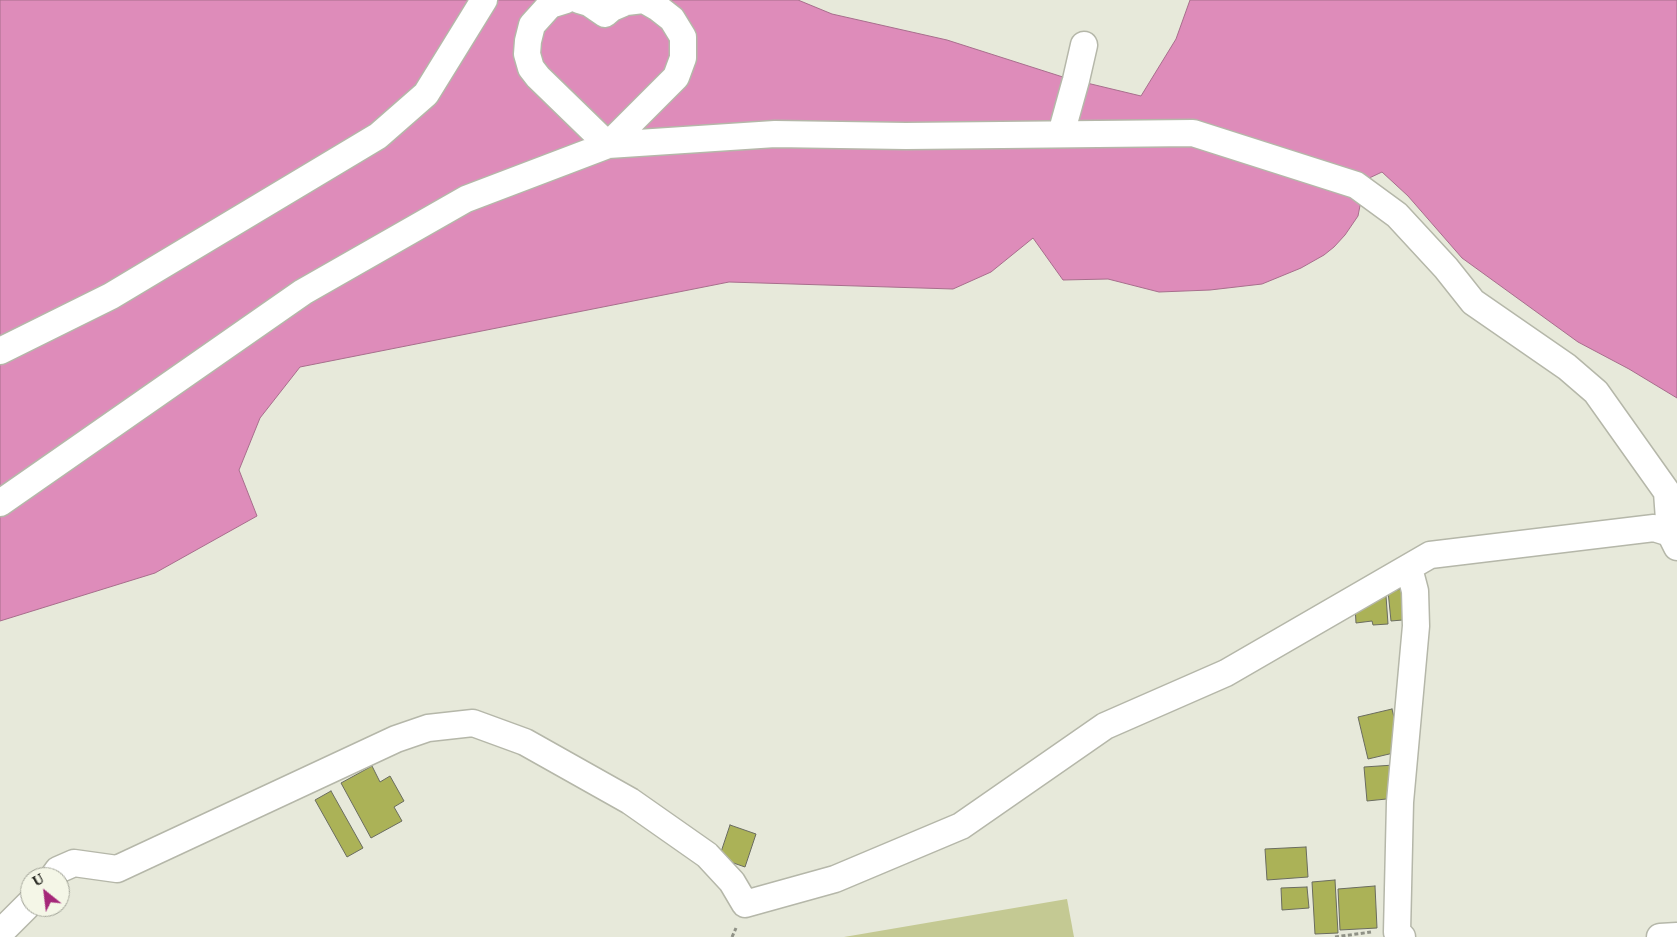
<!DOCTYPE html>
<html>
<head>
<meta charset="utf-8">
<style>
  body { margin:0 }
  #map { position:relative; width:1677px; height:937px; overflow:hidden; background:#e7e9da; font-family:"IBM Plex Serif",serif }
  canvas { display:block }
  .north { position:absolute; left:20px; top:867px; width:50px; height:50px; box-sizing:border-box; background:#f4f6e7; border:1px solid #a2a498; border-radius:50%; rotate:331deg; font-size:14px; font-weight:700; line-height:20px; text-align:center; color:#272822 }
  .north::after { content:''; display:block; margin:auto; width:18px; height:22px; background:#a52779; clip-path:polygon(50% 0,100% 100%,50% 72%,0 100%) }
</style>
</head>
<body>
<div id="map">
<canvas width="1677" height="937"></canvas>
<div class="north">U</div>
</div>
<script>
const c = document.querySelector('canvas').getContext('2d');
c.lineJoin = 'round';
function paint(path, color) { c.fillStyle = color; c.fill(path, 'evenodd'); }
const poly = rows => new Path2D(rows.map(r => 'M' + r).join(''));
function strokePath(path, color, width, dash) { c.strokeStyle = color; c.lineWidth = width; c.lineCap = dash ? 'butt' : 'round'; c.setLineDash(dash || []); c.stroke(path); }
const green = poly([
  [1067,899,1074,937,844,937]
]);
const water = poly([
  [0,0,798,0,832,14,947,40,1066,78,1141,96,1176,39,1190,0,1677,0,1677,398,1629,369,1578,342,1462,258,1408,196,1382,172,1365,180,1358,216,1345,235,1334,247,1324,255,1301,268,1262,284,1210,290,1159,292,1108,279,1063,280,1033,238,991,272,953,289,729,282,300,367,260,418,239,470,257,516,155,573,0,621,0,0]
]);
const building = poly([
  [1411,588,1414,619,1391,621,1388,591,1411,588],
  [1386,596,1388,624,1373,625,1372,621,1356,623,1355,606,1371,605,1370,598,1386,596],
  [1392,709,1402,751,1368,759,1358,717,1392,709],
  [1394,765,1396,798,1367,801,1364,767,1394,765],
  [372,766,380,782,390,776,404,801,394,807,402,821,371,838,341,783,372,766],
  [331,791,363,848,347,857,315,800,331,791],
  [730,825,756,834,745,867,719,858,730,825],
  [1306,847,1308,877,1267,880,1265,849,1306,847],
  [1335,880,1338,933,1315,934,1312,882,1335,880],
  [1375,886,1377,928,1340,930,1338,889,1375,886],
  [1307,887,1309,908,1282,910,1281,888,1307,887]
]);
const path = poly([
  [732,937,736,928],
  [1335,937,1371,932]
]);
const street = poly([
  [566,0,550,5,532,25,528,41,527,54,531,68,538,77,608,145],
  [579,0,589,3,605,14,612,8,626,2,643,0],
  [1061,134,1076,80,1084,45],
  [608,145,676,77,683,58,683,37,672,19,658,8,644,0],
  [0,351,111,296,378,136,426,94,484,0],
  [0,503,303,292,466,199,608,145,775,134,906,136,1193,133,1356,185,1397,215,1446,268,1473,302,1567,367,1596,392,1667,492,1670,533],
  [53,877,58,870,74,863,117,869,396,739,428,728,473,723,525,742,630,801,707,855,732,882,745,904,835,879,961,826,1105,726,1226,673,1430,555,1654,528,1670,533,1677,547],
  [0,933,30,903],
  [1402,937,1397,932,1400,802,1416,626,1415,591,1409,568],
  [1660,937,1677,936]
]);
paint(green, '#c4c993');
paint(water, '#de8cba');
strokePath(water, '#a76e8c', 1);
paint(building, '#abb257');
strokePath(building, '#6a6c5f', 1);
strokePath(street, '#b5b7a9', 29);
strokePath(path, '#8f9186', 3, [4, 2.5]);
strokePath(street, '#fff', 26);
</script>
</body>
</html>
